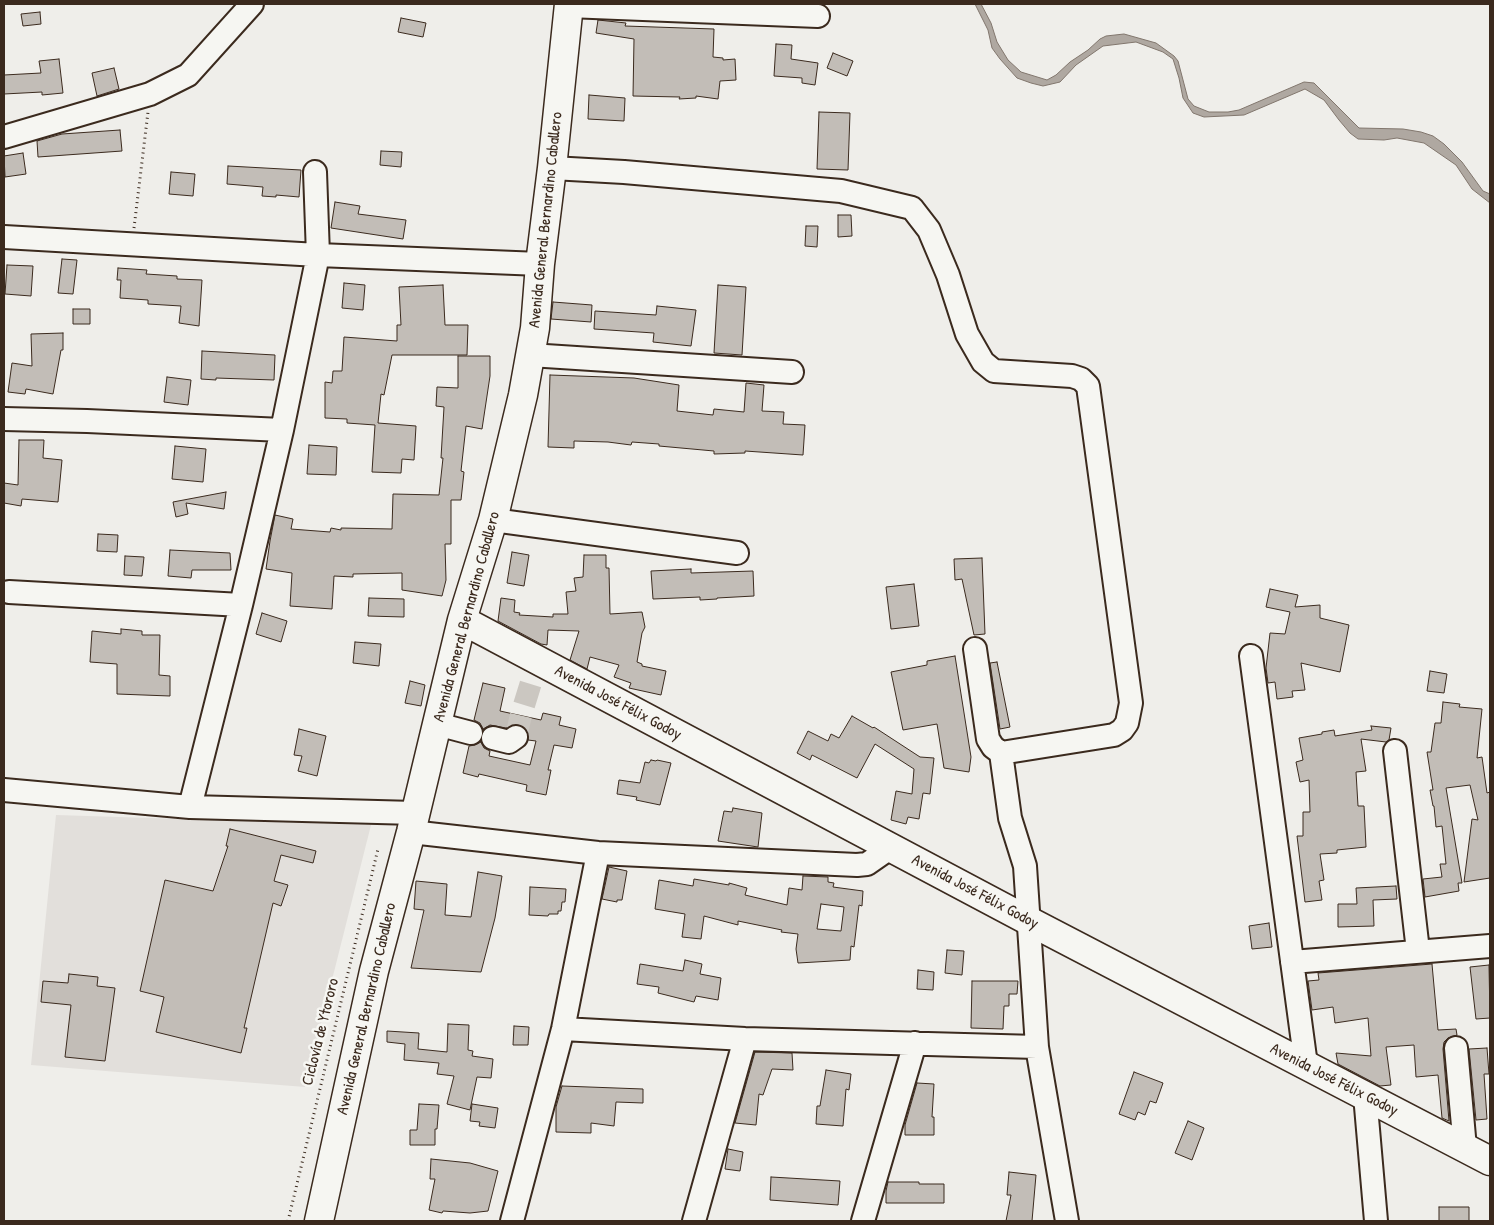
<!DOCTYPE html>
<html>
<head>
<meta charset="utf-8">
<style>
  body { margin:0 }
  #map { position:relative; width:1494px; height:1225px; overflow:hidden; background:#efeeea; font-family:"Patrick Hand",sans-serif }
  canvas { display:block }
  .frame { position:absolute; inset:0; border:5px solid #3b2a1e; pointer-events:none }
</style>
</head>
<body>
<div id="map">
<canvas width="1494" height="1225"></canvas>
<div class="frame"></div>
</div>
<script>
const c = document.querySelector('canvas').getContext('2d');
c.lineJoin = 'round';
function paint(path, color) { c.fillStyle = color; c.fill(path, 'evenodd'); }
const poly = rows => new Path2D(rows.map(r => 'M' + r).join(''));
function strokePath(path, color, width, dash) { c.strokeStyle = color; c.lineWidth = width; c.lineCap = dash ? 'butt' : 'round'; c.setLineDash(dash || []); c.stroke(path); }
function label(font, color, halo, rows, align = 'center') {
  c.font = font + ' "Patrick Hand",sans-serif'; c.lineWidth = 5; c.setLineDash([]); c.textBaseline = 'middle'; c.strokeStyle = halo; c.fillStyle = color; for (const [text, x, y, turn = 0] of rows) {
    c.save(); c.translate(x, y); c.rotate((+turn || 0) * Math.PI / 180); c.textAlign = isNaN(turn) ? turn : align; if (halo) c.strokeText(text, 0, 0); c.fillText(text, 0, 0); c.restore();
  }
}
const built = poly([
  [56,815,371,825,305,1087,31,1065]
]);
const water = poly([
  [975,4,981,4,991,23,997,42,1008,60,1021,72,1047,80,1056,75,1070,62,1088,50,1100,39,1106,36,1124,34,1156,43,1174,56,1178,61,1188,99,1194,106,1209,112,1228,112,1239,110,1304,82,1314,83,1359,128,1403,129,1421,132,1433,136,1444,144,1462,162,1483,191,1490,194,1490,203,1472,189,1456,165,1424,143,1397,138,1384,140,1358,139,1350,133,1339,120,1324,100,1305,89,1244,115,1204,117,1193,113,1183,98,1179,78,1173,59,1163,52,1136,42,1103,46,1076,65,1060,82,1043,86,1031,83,1017,78,1000,59,992,48,988,30,975,4]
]);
const building = poly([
  [40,12,41,24,23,26,21,14,40,12],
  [401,18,426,23,423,37,398,32,401,18],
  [598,20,626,23,625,26,714,29,713,57,723,58,723,60,735,59,736,80,720,81,718,99,696,96,696,98,679,99,680,97,633,96,634,39,596,33,598,20],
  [776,44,792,45,791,59,818,63,815,85,802,83,802,78,774,76,776,44],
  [833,53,853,61,847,76,827,68,833,53],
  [59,59,63,93,42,95,42,92,4,94,4,75,41,73,39,61,59,59],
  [114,68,119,89,97,96,92,73,114,68],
  [589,95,625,98,624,121,588,119,589,95],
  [819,112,850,113,848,170,817,169,819,112],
  [120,130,122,151,38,157,37,141,62,134,120,130],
  [381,151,402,152,401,167,380,165,381,151],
  [23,153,26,174,5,177,4,156,23,153],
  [228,166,301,170,299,197,276,195,276,197,262,196,263,187,227,184,228,166],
  [171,172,195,174,193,196,169,194,171,172],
  [335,202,360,206,358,214,406,220,403,239,331,228,335,202],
  [838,215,851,215,852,236,838,237,838,215],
  [806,226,818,226,817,247,805,246,806,226],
  [62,259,77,260,73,294,58,293,62,259],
  [7,265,33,266,31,296,5,294,7,265],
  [118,268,147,270,146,274,177,276,177,279,202,280,199,326,179,323,181,306,148,304,148,300,120,298,121,280,117,280,118,268],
  [344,283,365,285,363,310,342,308,344,283],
  [443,285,445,325,468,325,467,355,392,355,384,395,381,394,378,423,416,426,414,460,402,459,401,473,372,472,375,425,347,423,347,419,325,418,325,382,332,383,333,371,342,371,344,337,397,341,397,325,401,325,399,287,443,285],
  [718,285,746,287,742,355,714,353,718,285],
  [553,302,592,305,591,322,551,319,553,302],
  [657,306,696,310,691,346,653,342,654,333,594,329,595,311,656,315,657,306],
  [73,309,90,309,90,324,73,324,73,309],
  [63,333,63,350,61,350,53,394,26,389,25,394,8,392,12,363,32,366,31,334,63,333],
  [202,351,275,355,274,380,216,378,216,380,201,379,202,351],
  [458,356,490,356,490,376,482,429,466,426,461,471,464,472,461,500,451,500,451,544,445,544,446,580,442,596,402,590,402,573,353,574,353,577,334,576,332,609,290,606,292,573,266,569,270,541,275,515,293,519,291,529,330,532,331,528,341,530,341,528,392,529,393,494,439,495,443,458,441,458,444,407,436,406,437,387,458,388,458,356],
  [550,375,634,378,679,385,677,411,713,415,714,409,744,412,746,383,764,385,762,411,784,412,783,424,805,425,803,455,745,451,745,453,714,454,714,451,659,446,659,444,632,442,631,445,608,442,574,441,574,448,548,447,550,375],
  [167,377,191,380,188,405,164,402,167,377],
  [19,440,44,440,43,458,62,460,58,502,22,499,21,506,4,503,4,483,18,485,19,440],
  [309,445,337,447,336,475,307,474,309,445],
  [175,446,206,449,203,482,172,479,175,446],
  [226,492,224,509,186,503,188,514,176,517,173,502,226,492],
  [98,534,118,535,117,552,97,551,98,534],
  [170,550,230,553,231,570,192,570,191,578,168,576,170,550],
  [512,552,529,555,524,586,507,583,512,552],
  [584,555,606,555,606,568,609,568,610,614,642,612,645,627,642,633,637,662,642,664,642,666,666,671,661,695,629,688,631,683,614,677,619,665,590,657,587,669,570,660,579,631,548,630,547,645,541,644,498,621,501,598,515,600,514,612,520,613,519,615,553,617,553,614,568,614,566,592,576,591,574,578,583,577,584,555],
  [125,556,144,557,142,576,124,575,125,556],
  [982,558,985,634,974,635,962,579,955,580,954,559,982,558],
  [691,569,691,573,753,571,754,596,717,598,717,599,700,600,700,597,653,599,651,571,691,569],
  [914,584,919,626,891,629,886,587,914,584],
  [1270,589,1298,595,1295,607,1320,605,1320,618,1349,625,1340,672,1301,663,1305,690,1292,691,1293,697,1277,699,1275,682,1268,683,1266,668,1270,633,1285,634,1290,612,1266,607,1270,589],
  [369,598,404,599,404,617,368,616,369,598],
  [262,613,287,621,281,642,256,634,262,613],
  [121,629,142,631,142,635,160,635,159,675,170,676,170,696,117,694,117,664,90,662,92,631,121,634,121,629],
  [355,642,381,644,379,666,353,663,355,642],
  [955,656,971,757,969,772,944,768,937,724,903,730,891,672,927,665,927,661,955,656],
  [997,662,1010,727,1000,729,990,663,997,662],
  [1430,671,1447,674,1444,693,1427,691,1430,671],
  [410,681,425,685,421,706,405,703,410,681],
  [483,683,505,688,500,711,541,720,543,713,561,717,559,725,576,729,572,748,554,745,548,770,551,770,546,795,526,791,527,785,479,774,478,777,463,773,469,746,475,745,481,742,484,748,490,751,489,756,530,765,536,741,528,740,527,730,521,725,514,724,506,728,490,725,483,729,480,723,474,720,483,683],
  [1443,702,1460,704,1459,707,1482,709,1477,758,1482,757,1487,793,1490,792,1490,878,1464,882,1472,819,1478,820,1470,785,1446,788,1462,883,1458,883,1459,891,1425,897,1423,879,1442,877,1440,864,1446,864,1442,826,1436,827,1434,806,1433,806,1430,790,1433,790,1427,752,1431,752,1435,723,1441,723,1443,702],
  [852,716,873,728,874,727,920,757,934,758,930,794,923,793,919,819,908,817,906,824,891,820,896,791,912,794,914,769,875,744,857,778,812,755,810,760,797,753,808,731,828,741,831,734,839,738,852,716],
  [1371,726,1391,728,1389,740,1386,742,1361,739,1366,771,1356,772,1358,806,1364,806,1366,847,1337,850,1337,853,1320,854,1324,880,1319,881,1322,900,1305,902,1297,836,1303,836,1303,812,1310,812,1309,780,1300,782,1296,762,1303,760,1299,738,1322,734,1322,732,1334,730,1335,736,1372,730,1371,726],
  [299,729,326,736,317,776,298,771,302,756,294,755,299,729],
  [651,760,656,761,657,760,671,763,660,805,636,800,637,797,617,794,619,780,640,783,645,762,649,763,651,760],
  [733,808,762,813,758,847,718,841,724,811,732,812,733,808],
  [230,829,316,851,313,863,281,855,274,881,288,885,281,906,273,903,244,1028,247,1028,241,1053,156,1032,164,997,140,991,165,880,213,891,228,846,226,846,230,829],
  [609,867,627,871,622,900,617,900,617,902,602,899,609,867],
  [478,872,502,876,495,918,481,972,411,968,424,910,414,909,416,881,447,884,445,915,471,917,478,872],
  [803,876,828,877,828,882,834,883,833,887,863,891,862,906,859,905,854,947,851,946,850,960,798,963,796,949,798,934,781,932,782,930,738,921,738,925,704,916,701,939,682,937,685,914,655,909,659,880,693,886,694,879,729,885,729,883,747,888,745,895,787,905,789,888,802,890,803,876],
  [821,904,844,907,841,931,817,929,821,904],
  [1396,886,1397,899,1373,900,1374,926,1338,927,1338,904,1357,904,1356,888,1396,886],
  [530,887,566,889,565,902,562,902,561,911,558,911,558,914,549,914,548,916,529,915,530,887],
  [1269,923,1272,947,1252,949,1249,926,1269,923],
  [947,950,964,951,962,975,945,973,947,950],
  [685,960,702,964,700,974,721,978,718,1000,696,996,694,1002,658,993,659,987,637,984,640,964,683,971,685,960],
  [1432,964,1438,1030,1456,1029,1457,1035,1448,1038,1444,1042,1443,1049,1449,1121,1442,1118,1438,1075,1416,1077,1414,1045,1386,1047,1391,1085,1380,1086,1338,1064,1336,1053,1371,1056,1368,1018,1335,1023,1333,1007,1312,1010,1308,981,1319,980,1318,973,1432,964],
  [1489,965,1490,1018,1476,1019,1470,967,1489,965],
  [918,970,934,972,933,990,917,989,918,970],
  [69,974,98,977,97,986,115,988,105,1061,65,1057,71,1005,41,1002,43,981,68,983,69,974],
  [972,981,1018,981,1017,994,1009,994,1009,1006,1004,1006,1003,1029,971,1028,972,981],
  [448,1024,469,1025,468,1050,473,1051,472,1056,493,1059,491,1078,477,1077,470,1110,447,1104,454,1076,437,1074,439,1063,404,1060,405,1044,387,1042,387,1031,419,1033,418,1049,447,1052,448,1024],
  [514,1026,529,1027,528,1045,513,1045,514,1026],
  [1487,1048,1489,1074,1484,1074,1487,1119,1476,1120,1469,1049,1487,1048],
  [755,1052,792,1053,793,1070,772,1069,763,1095,759,1094,756,1125,735,1123,755,1052],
  [826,1070,851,1074,849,1090,846,1089,843,1126,816,1124,817,1106,820,1106,826,1070],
  [1134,1072,1163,1083,1156,1103,1150,1101,1145,1115,1138,1112,1135,1120,1119,1114,1134,1072],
  [917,1083,934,1084,932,1117,934,1117,934,1135,905,1135,905,1125,917,1083],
  [562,1086,643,1089,643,1103,616,1102,614,1126,591,1123,591,1133,556,1132,556,1107,562,1086],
  [419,1104,439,1105,437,1129,435,1129,435,1145,410,1145,410,1130,417,1130,419,1104],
  [472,1104,498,1108,495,1128,479,1126,480,1122,470,1121,472,1104],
  [1188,1121,1204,1128,1192,1160,1175,1153,1188,1121],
  [728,1149,743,1152,740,1171,725,1169,728,1149],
  [431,1159,470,1163,498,1171,488,1211,470,1213,443,1211,442,1213,429,1210,435,1179,430,1179,431,1159],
  [1009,1172,1036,1175,1032,1221,1006,1221,1011,1195,1007,1195,1009,1172],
  [771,1177,840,1181,838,1205,770,1200,771,1177],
  [888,1182,919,1182,919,1184,944,1184,944,1203,886,1203,886,1191,888,1182],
  [1439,1207,1469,1207,1469,1221,1439,1221,1439,1207]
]);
const minorTunnel = poly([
  [516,737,521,715,538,660]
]);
const path = poly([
  [134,228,148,112],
  [288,1221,378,849]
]);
const minor = poly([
  [568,6,818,16],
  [4,137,150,94,188,75,252,4],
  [552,168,624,172,841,191,912,208,929,230,948,275,967,334,983,362,994,371,1072,376,1081,379,1088,386,1131,703,1127,723,1122,730,1114,735,1001,753],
  [4,237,318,255,540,264],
  [530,355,792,372],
  [4,419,87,421,282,430],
  [493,520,737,553],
  [9,592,241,605],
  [975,649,988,739,993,747,1001,753,1010,818,1025,866,1037,1047,1067,1221],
  [1251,656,1306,1065],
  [437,724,471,733],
  [493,738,509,742,516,737],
  [1395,751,1418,951],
  [4,790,190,807,415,813],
  [190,807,241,605,282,430,318,255,315,172],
  [411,832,598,853,857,865,867,864,890,848],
  [1292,962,1490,946],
  [563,1029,745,1039,1037,1047],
  [1456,1048,1465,1148],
  [1365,1095,1376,1221],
  [512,1221,563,1029,598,853],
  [694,1221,745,1039],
  [863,1221,915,1043]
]);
const major = poly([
  [462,620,1029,921,1490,1161],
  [319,1221,374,971,411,832,462,620,493,520,523,395,535,328,540,264,552,168,569,4]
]);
const streetNames = [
  ["Avenida General Bernardino Caballero",546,220,-84],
  ["Avenida General Bernardino Caballero",467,617,-75],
  ["Avenida José Félix Godoy",618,703,28],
  ["Avenida José Félix Godoy",975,892,28],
  ["Avenida General Bernardino Caballero",367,1009,-77],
  ["Ciclovía de Ytororo",321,1032,-76],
  ["Avenida José Félix Godoy",1334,1080,27]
];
paint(built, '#e2dfdb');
paint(water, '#afa8a1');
strokePath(water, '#81766d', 1);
paint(building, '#c2bdb7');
strokePath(building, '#3b2a1e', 1);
strokePath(minorTunnel, '#cbc7c1', 22, [22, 11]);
strokePath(minor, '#3b2a1e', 26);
strokePath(major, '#3b2a1e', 31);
strokePath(path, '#3b2a1e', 3, [1, 4]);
strokePath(minor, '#f6f6f2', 22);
strokePath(major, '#f6f6f2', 28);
label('16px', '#3b2a1e', '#f6f6f2', streetNames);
</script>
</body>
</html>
